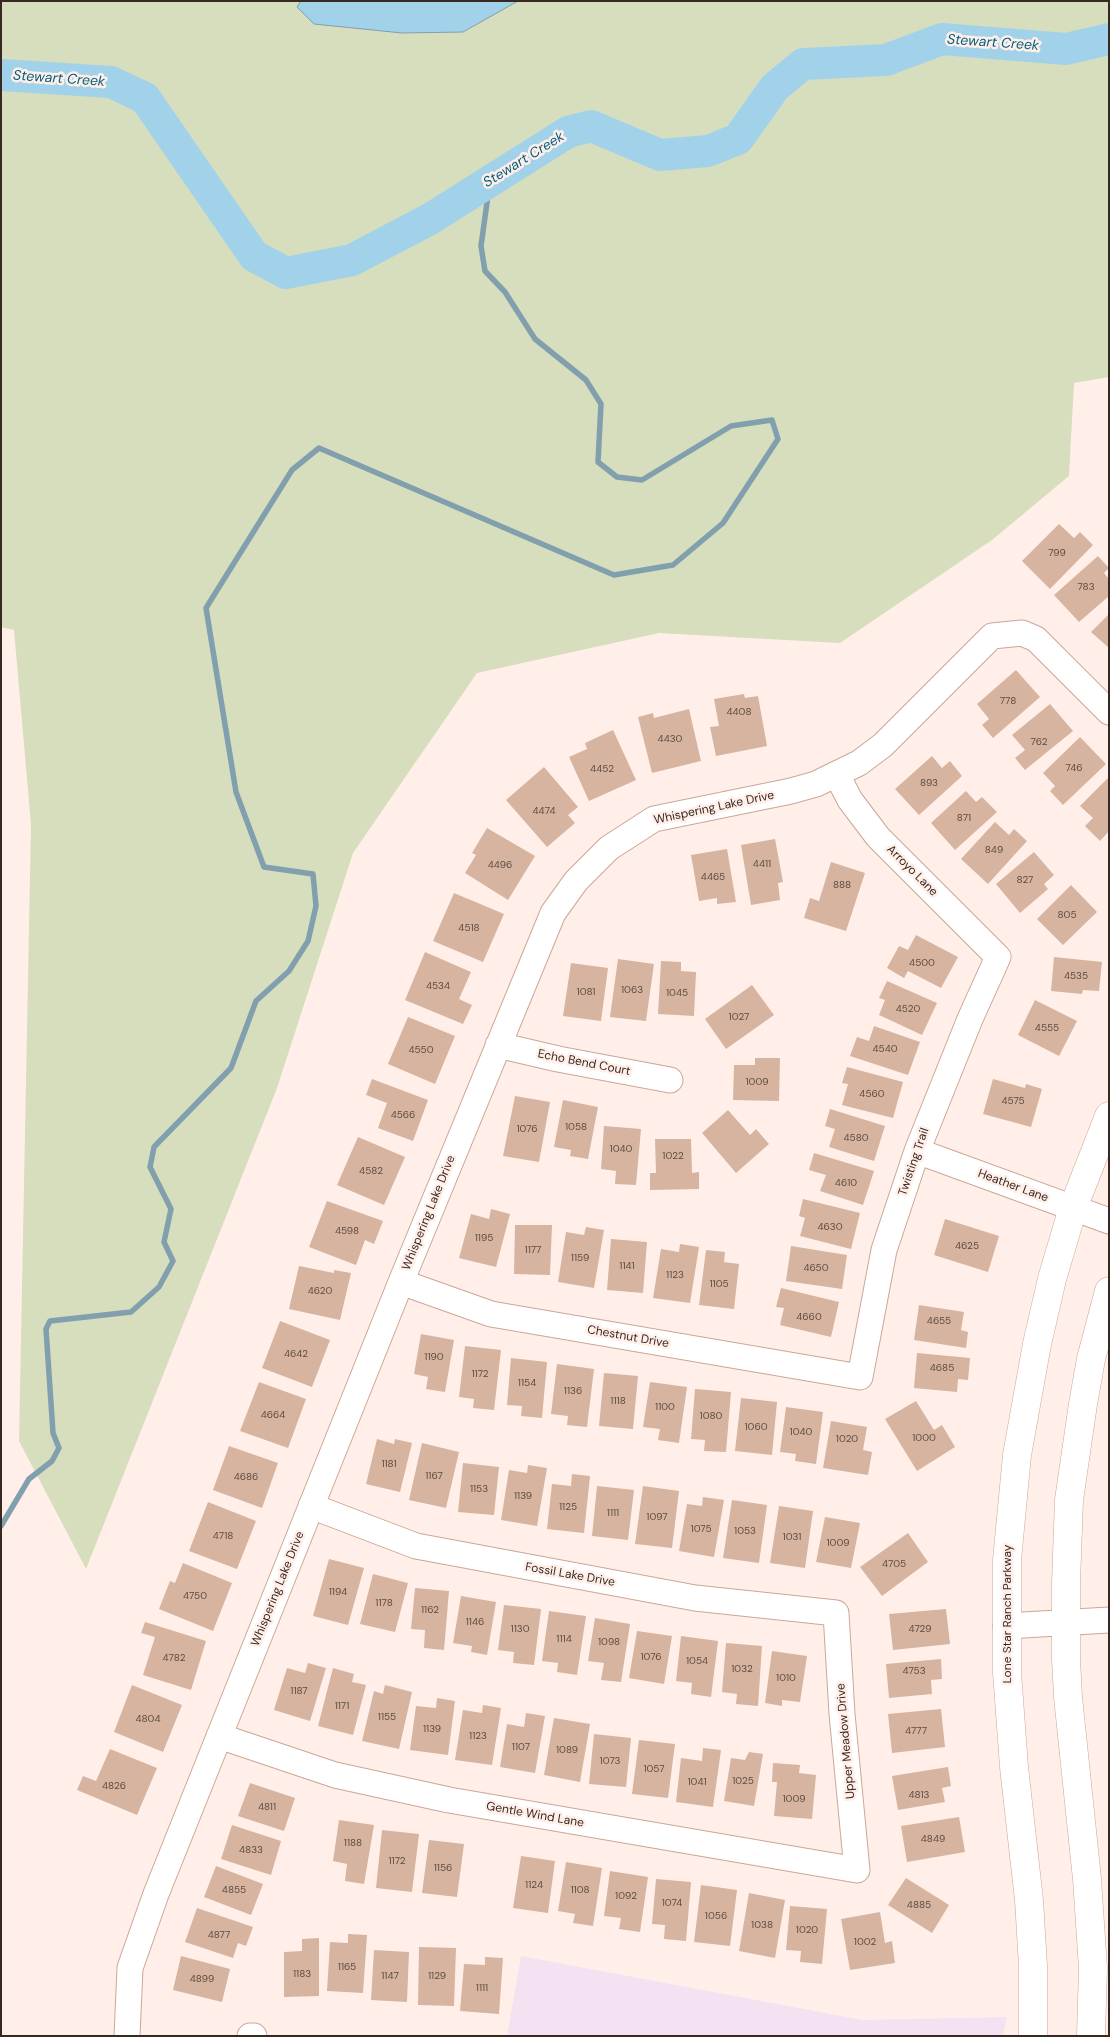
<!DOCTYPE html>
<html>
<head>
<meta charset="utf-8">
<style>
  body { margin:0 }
  #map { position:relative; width:1110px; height:2037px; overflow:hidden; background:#ffefe8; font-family:"DM Sans",sans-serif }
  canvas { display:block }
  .frame { position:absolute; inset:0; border:2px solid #372922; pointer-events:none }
</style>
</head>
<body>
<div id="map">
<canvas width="1110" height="2037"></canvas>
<div class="frame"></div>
</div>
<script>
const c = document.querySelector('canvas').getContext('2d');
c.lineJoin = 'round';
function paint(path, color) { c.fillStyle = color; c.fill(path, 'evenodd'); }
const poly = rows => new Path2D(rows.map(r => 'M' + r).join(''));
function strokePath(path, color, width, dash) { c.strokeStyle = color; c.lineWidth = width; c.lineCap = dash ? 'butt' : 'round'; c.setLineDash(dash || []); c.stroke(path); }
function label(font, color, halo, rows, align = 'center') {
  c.font = font + ' "DM Sans",sans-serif'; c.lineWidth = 5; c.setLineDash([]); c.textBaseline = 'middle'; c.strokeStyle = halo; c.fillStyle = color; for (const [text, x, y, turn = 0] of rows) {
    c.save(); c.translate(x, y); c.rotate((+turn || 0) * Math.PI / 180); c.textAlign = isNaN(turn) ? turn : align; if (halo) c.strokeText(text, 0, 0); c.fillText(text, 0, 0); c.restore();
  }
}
const commercial = poly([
  [521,1956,863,2020,1007,2017,1003,2036,507,2036]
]);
const green = poly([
  [1,1,1109,1,1109,377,1074,383,1069,476,992,540,840,643,659,633,477,673,353,853,277,1088,86,1569,19,1441,31,825,14,630,1,627]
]);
const water = poly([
  [301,1,518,1,463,32,402,33,314,24,297,7,301,1]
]);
const stream = poly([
  [1,1526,29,1479,52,1461,59,1448,53,1433,46,1329,50,1321,131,1312,159,1287,173,1261,164,1242,171,1209,150,1167,154,1147,231,1068,256,1001,289,971,308,941,316,906,313,874,264,867,236,792,206,608,292,470,319,448,614,575,673,565,723,523,778,439,772,420,731,426,642,480,617,477,598,462,601,404,586,380,535,339,505,292,485,271,481,246,490,181]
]);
const river = poly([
  [1,75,111,82,145,98,254,256,286,273,352,260,430,219,568,132,591,126,660,155,708,151,738,139,775,87,803,64,886,60,942,39,1066,49,1109,39]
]);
const building = poly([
  [1059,524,1074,538,1080,532,1093,545,1050,589,1022,561],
  [1098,556,1109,568,1104,573,1109,579,1109,596,1079,622,1054,595],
  [1109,614,1109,648,1091,632],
  [1016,670,1040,697,993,738,982,725,989,719,977,704],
  [744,694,745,698,758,696,767,746,716,756,710,727,719,726,714,699],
  [1050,704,1073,731,1025,770,1015,758,1025,750,1012,735],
  [689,709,701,761,652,773,638,717,653,713,654,718],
  [613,730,636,780,589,801,569,757,587,749,585,743],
  [1080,737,1106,764,1063,805,1050,791,1055,786,1043,773],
  [932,756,942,768,950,761,962,776,919,815,895,789],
  [544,767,578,807,568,815,575,823,547,847,506,800],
  [1109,777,1109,831,1100,841,1085,826,1093,818,1080,806],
  [966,791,976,802,982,797,997,812,955,850,931,823],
  [995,822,1009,835,1014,829,1027,841,988,884,961,859],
  [487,828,535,856,508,900,465,873,476,855,472,853],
  [775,839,783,882,778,883,780,900,751,905,741,845],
  [727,849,736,902,717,904,717,898,699,901,691,855],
  [1034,852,1054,875,1044,884,1048,889,1020,913,996,884],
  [831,862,865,873,846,931,804,918,810,898,819,901],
  [1071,885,1097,912,1063,945,1037,919],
  [454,893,504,914,483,962,433,941],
  [916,935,958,957,941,988,908,971,904,978,887,968,899,946,908,950],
  [425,952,471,972,459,999,472,1005,463,1024,405,1000],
  [1054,957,1102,962,1099,991,1083,990,1082,994,1051,991],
  [618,959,654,964,646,1021,610,1017],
  [661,961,681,962,681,971,696,972,694,1016,658,1014],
  [571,963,608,968,601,1021,563,1016],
  [887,981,937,1003,922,1035,879,1015,885,1000,879,998],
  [752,985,774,1015,726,1049,705,1019],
  [1035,1000,1077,1021,1059,1056,1018,1035],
  [408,1017,455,1036,435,1084,388,1064],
  [874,1026,920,1042,908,1075,850,1056,857,1037,869,1041],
  [755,1058,780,1058,779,1101,733,1100,734,1065,755,1065],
  [847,1067,903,1082,893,1118,842,1105,848,1084,842,1083],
  [372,1079,428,1100,413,1141,378,1128,387,1103,366,1095],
  [993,1079,1025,1088,1026,1084,1042,1089,1031,1127,983,1114],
  [515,1096,550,1102,539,1162,503,1156],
  [563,1100,598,1107,588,1159,570,1156,571,1150,554,1147],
  [830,1109,885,1126,874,1161,829,1147,835,1129,825,1126],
  [728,1110,750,1135,756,1129,769,1144,736,1173,702,1133],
  [604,1126,641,1129,636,1185,615,1184,616,1171,601,1169],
  [358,1137,405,1157,384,1205,337,1185],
  [655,1139,691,1139,692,1173,699,1172,699,1189,650,1190,650,1173,656,1173],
  [814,1153,874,1171,863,1205,820,1191,826,1175,809,1170],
  [803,1199,860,1213,851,1249,800,1236,805,1218,799,1216],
  [327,1201,383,1221,374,1244,365,1240,356,1265,309,1247],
  [491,1209,510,1214,496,1267,459,1258,471,1214,489,1219],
  [945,1219,999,1236,988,1272,934,1255],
  [515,1225,552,1225,550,1275,514,1274],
  [586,1227,604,1230,594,1288,558,1282,566,1232,584,1235],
  [611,1239,647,1242,643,1293,607,1290],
  [680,1244,699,1247,690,1303,653,1298,661,1249,679,1252],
  [791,1246,847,1255,842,1289,786,1281],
  [706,1250,725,1252,724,1262,739,1264,734,1309,699,1305],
  [299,1266,334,1273,334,1270,351,1273,340,1320,289,1309],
  [781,1288,839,1302,831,1337,780,1325,784,1308,776,1307],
  [919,1305,964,1312,961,1330,968,1332,966,1348,914,1340],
  [280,1321,330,1340,312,1387,262,1368],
  [421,1334,454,1340,445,1392,426,1389,428,1377,414,1374],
  [465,1346,501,1350,494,1410,473,1408,474,1399,459,1397],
  [917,1353,970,1358,968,1380,958,1379,957,1392,914,1388],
  [511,1358,547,1362,542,1418,521,1416,522,1406,507,1405],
  [557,1364,594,1369,587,1427,567,1425,568,1416,551,1414],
  [604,1373,638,1376,633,1429,599,1426],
  [259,1382,306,1399,288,1448,240,1431],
  [650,1382,687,1387,679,1443,658,1440,660,1429,643,1427],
  [695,1389,731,1392,726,1452,704,1451,705,1440,691,1439],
  [741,1398,777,1402,772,1455,735,1451],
  [916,1401,934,1430,942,1425,955,1447,917,1471,885,1419],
  [786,1407,823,1412,816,1464,795,1461,796,1454,780,1452],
  [831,1421,867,1427,863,1450,872,1452,868,1475,823,1468],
  [377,1439,394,1444,395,1439,412,1443,400,1492,366,1484],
  [422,1443,459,1452,446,1508,409,1500],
  [229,1446,278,1463,262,1508,213,1490],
  [463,1463,499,1467,494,1515,458,1512],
  [528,1465,547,1468,537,1526,501,1520,509,1470,527,1473],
  [572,1474,590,1476,584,1533,547,1529,552,1484,571,1486],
  [597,1486,634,1490,628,1540,592,1536],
  [643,1486,679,1491,672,1548,635,1544],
  [703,1497,724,1500,714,1557,679,1551,687,1504,702,1506],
  [732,1500,767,1505,759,1563,723,1558],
  [208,1502,256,1521,237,1569,189,1551],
  [779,1506,813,1511,805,1568,770,1563],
  [825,1517,860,1523,851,1568,816,1562],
  [908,1533,928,1562,882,1596,860,1567],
  [329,1559,364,1568,348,1625,313,1616],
  [183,1563,232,1583,213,1631,159,1609,170,1581,175,1583],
  [373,1574,408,1583,395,1632,360,1624],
  [415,1588,449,1591,444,1650,424,1648,425,1630,411,1629],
  [461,1596,496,1602,487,1655,471,1652,472,1646,453,1643],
  [504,1605,541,1609,534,1665,513,1663,514,1652,498,1650],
  [946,1609,950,1644,893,1650,889,1614],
  [549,1611,586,1616,577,1675,557,1672,558,1663,542,1661],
  [595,1618,630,1624,621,1682,601,1680,604,1663,588,1661],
  [145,1622,206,1641,191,1690,143,1675,155,1637,141,1633],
  [637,1631,672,1636,664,1684,629,1678],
  [681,1636,718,1641,711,1697,691,1694,692,1683,676,1681],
  [726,1643,762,1646,758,1706,736,1704,737,1694,722,1692],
  [772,1651,807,1656,800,1702,782,1700,782,1706,765,1703],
  [941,1659,942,1679,931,1680,932,1694,889,1698,886,1664],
  [308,1663,326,1668,310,1721,274,1710,287,1668,305,1673],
  [333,1668,354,1674,352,1682,366,1685,353,1735,318,1726],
  [132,1685,182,1705,163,1752,114,1732],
  [385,1685,412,1692,399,1749,362,1741,374,1691,383,1694],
  [437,1698,455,1701,448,1755,410,1750,416,1706,436,1708],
  [483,1705,501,1708,492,1765,455,1760,463,1710,482,1713],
  [941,1709,945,1747,892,1753,888,1714],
  [526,1713,545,1716,535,1773,500,1767,507,1724,524,1727],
  [554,1718,590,1724,580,1782,544,1775],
  [594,1734,631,1738,626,1787,589,1784],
  [639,1740,675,1744,668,1798,632,1794],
  [703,1748,721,1750,713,1807,676,1802,681,1758,702,1761],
  [110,1749,157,1768,137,1815,77,1790,83,1776,96,1781],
  [749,1752,763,1754,754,1806,724,1801,731,1758,745,1760],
  [773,1763,800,1765,799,1773,816,1775,812,1819,774,1816,777,1782,772,1782],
  [948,1767,951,1786,942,1788,945,1802,898,1810,892,1776],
  [250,1783,295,1798,284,1831,238,1816],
  [959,1817,965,1852,907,1862,901,1826],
  [339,1820,374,1825,364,1884,345,1881,347,1864,333,1861],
  [232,1825,281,1841,271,1875,221,1859],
  [382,1830,419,1834,412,1892,376,1888],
  [429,1840,464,1844,457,1897,422,1893],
  [521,1856,555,1861,548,1913,513,1908],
  [566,1862,602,1868,593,1926,573,1923,575,1914,558,1911],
  [216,1866,263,1884,251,1915,204,1897],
  [610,1871,648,1877,640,1932,619,1929,621,1918,604,1916],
  [906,1878,949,1905,932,1933,888,1905],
  [656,1879,691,1882,686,1941,664,1939,665,1925,652,1924],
  [701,1885,737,1890,730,1946,694,1942],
  [749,1893,785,1900,775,1958,739,1951],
  [790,1906,827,1909,822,1964,800,1962,801,1951,786,1950],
  [197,1908,253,1927,246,1946,238,1943,233,1958,185,1942],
  [880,1912,885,1943,892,1941,895,1963,850,1970,841,1919],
  [348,1934,367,1935,363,1993,327,1991,330,1942,348,1943],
  [319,1938,319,1996,284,1997,284,1952,302,1951,302,1939],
  [419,1947,456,1948,454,2006,418,2005],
  [374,1950,409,1952,407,2002,371,2000],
  [181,1956,230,1969,222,2002,173,1990],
  [485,1957,503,1958,499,2014,460,2011,464,1964,485,1965]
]);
const minor = poly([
  [498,1045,558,1059,670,1080],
  [917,1151,1109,1221],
  [401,1282,491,1314,860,1377,884,1250,917,1151,970,1019,998,957,878,837,850,800,837,775],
  [1006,1626,1109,1620],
  [219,1736,335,1775,449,1800,857,1870,842,1714,836,1613,695,1598,416,1546,311,1506],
  [127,2036,130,1968,156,1894,401,1282,553,913,576,881,609,848,654,819,791,791,816,784,859,763,883,745,992,636,1022,633,1036,639,1109,712],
  [250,2036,254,2036]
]);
const major = poly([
  [1033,2036,1033,1966,1029,1900,1014,1767,1007,1672,1007,1560,1017,1455,1037,1344,1052,1279,1073,1208,1109,1116],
  [1091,2036,1093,1968,1087,1879,1068,1697,1066,1659,1066,1583,1069,1500,1083,1404,1091,1359,1109,1291]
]);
const numberNames = [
  ["799",1057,553],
  ["783",1086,587],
  ["778",1008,701],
  ["4408",739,712],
  ["4430",670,739],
  ["762",1039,742],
  ["746",1074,768],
  ["4452",602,769],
  ["893",929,783],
  ["4474",544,811],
  ["871",964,818],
  ["849",994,850],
  ["4411",762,864],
  ["4496",500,865],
  ["4465",713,877],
  ["827",1025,880],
  ["888",842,885],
  ["805",1067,915],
  ["4518",469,928],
  ["4500",922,963],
  ["4535",1076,976],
  ["4534",438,986],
  ["1063",632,990],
  ["1081",586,992],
  ["1045",677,993],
  ["4520",908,1009],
  ["1027",739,1017],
  ["4555",1047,1028],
  ["4540",885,1049],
  ["4550",421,1050],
  ["1009",757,1082],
  ["4560",872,1094],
  ["4575",1013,1101],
  ["4566",403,1115],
  ["1058",576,1127],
  ["1076",527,1129],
  ["4580",856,1138],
  ["1040",621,1149],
  ["1022",673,1156],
  ["4582",371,1171],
  ["4610",846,1183],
  ["4630",830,1227],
  ["4598",347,1231],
  ["1195",484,1238],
  ["4625",967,1246],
  ["1177",533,1250],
  ["1159",580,1258],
  ["1141",627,1266],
  ["4650",816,1268],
  ["1123",675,1275],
  ["1105",719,1284],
  ["4620",320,1291],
  ["4660",809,1317],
  ["4655",939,1321],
  ["4642",296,1354],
  ["1190",434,1357],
  ["4685",942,1368],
  ["1172",480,1374],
  ["1154",527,1383],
  ["1136",573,1391],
  ["1118",618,1401],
  ["1100",665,1407],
  ["4664",273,1415],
  ["1080",711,1416],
  ["1060",756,1427],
  ["1040",801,1432],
  ["1000",924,1438],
  ["1020",847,1439],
  ["1181",389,1464],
  ["1167",434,1476],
  ["4686",246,1477],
  ["1153",479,1489],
  ["1139",523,1496],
  ["1125",568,1507],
  ["1111",613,1513],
  ["1097",657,1517],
  ["1075",701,1529],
  ["1053",745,1531],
  ["4718",223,1536],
  ["1031",792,1537],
  ["1009",838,1543],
  ["4705",894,1564],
  ["1194",338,1592],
  ["4750",195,1596],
  ["1178",384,1603],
  ["1162",430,1610],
  ["1146",475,1622],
  ["1130",520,1629],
  ["4729",920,1629],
  ["1114",564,1639],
  ["1098",609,1642],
  ["1076",651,1657],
  ["4782",174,1658],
  ["1054",697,1661],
  ["1032",742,1669],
  ["4753",914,1671],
  ["1010",786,1678],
  ["1187",299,1691],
  ["1171",342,1706],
  ["1155",387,1717],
  ["4804",148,1719],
  ["1139",432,1729],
  ["4777",916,1731],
  ["1123",478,1736],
  ["1107",521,1747],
  ["1089",567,1750],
  ["1073",610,1761],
  ["1057",654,1769],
  ["1025",743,1781],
  ["1041",697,1782],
  ["4826",114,1786],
  ["4813",919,1795],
  ["1009",794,1799],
  ["4811",267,1807],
  ["4849",933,1839],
  ["1188",353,1843],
  ["4833",251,1850],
  ["1172",397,1861],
  ["1156",443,1868],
  ["1124",534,1885],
  ["4855",234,1890],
  ["1108",580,1890],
  ["1092",626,1896],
  ["1074",672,1903],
  ["4885",919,1905],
  ["1056",716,1916],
  ["1038",762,1925],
  ["1020",807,1930],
  ["4877",219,1935],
  ["1002",865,1942],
  ["1165",347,1967],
  ["1183",302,1974],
  ["1147",390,1976],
  ["1129",437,1976],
  ["4899",202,1979],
  ["1111",482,1988]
];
const streetNames = [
  ["Whispering Lake Drive",714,808,-12],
  ["Arroyo Lane",912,871,45],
  ["Echo Bend Court",584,1063,11],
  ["Twisting Trail",914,1162,-71],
  ["Heather Lane",1013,1186,20],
  ["Whispering Lake Drive",429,1213,-68],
  ["Chestnut Drive",628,1337,10],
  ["Fossil Lake Drive",570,1575,10],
  ["Whispering Lake Drive",278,1589,-68],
  ["Lone Star Ranch Parkway",1008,1614,-90],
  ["Upper Meadow Drive",846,1741,-95],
  ["Gentle Wind Lane",535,1815,10]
];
const waterNames = [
  ["Stewart Creek",993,43,4],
  ["Stewart Creek",59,79,4],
  ["Stewart Creek",524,160,-32]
];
paint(commercial, '#f4e2f3');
paint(green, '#d6debd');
paint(water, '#a2d2ea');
strokePath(water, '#829fae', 1);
strokePath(stream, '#829fae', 5.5);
strokePath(river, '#a2d2ea', 32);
paint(building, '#d6b49f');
strokePath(minor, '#cba796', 27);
strokePath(major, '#cba796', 29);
strokePath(minor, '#fff', 25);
strokePath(major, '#fff', 28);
label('10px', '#5f4c41', null, numberNames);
label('12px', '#372922', '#ffefe8', streetNames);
label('italic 14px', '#025f7f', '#ffefe8', waterNames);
</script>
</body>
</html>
